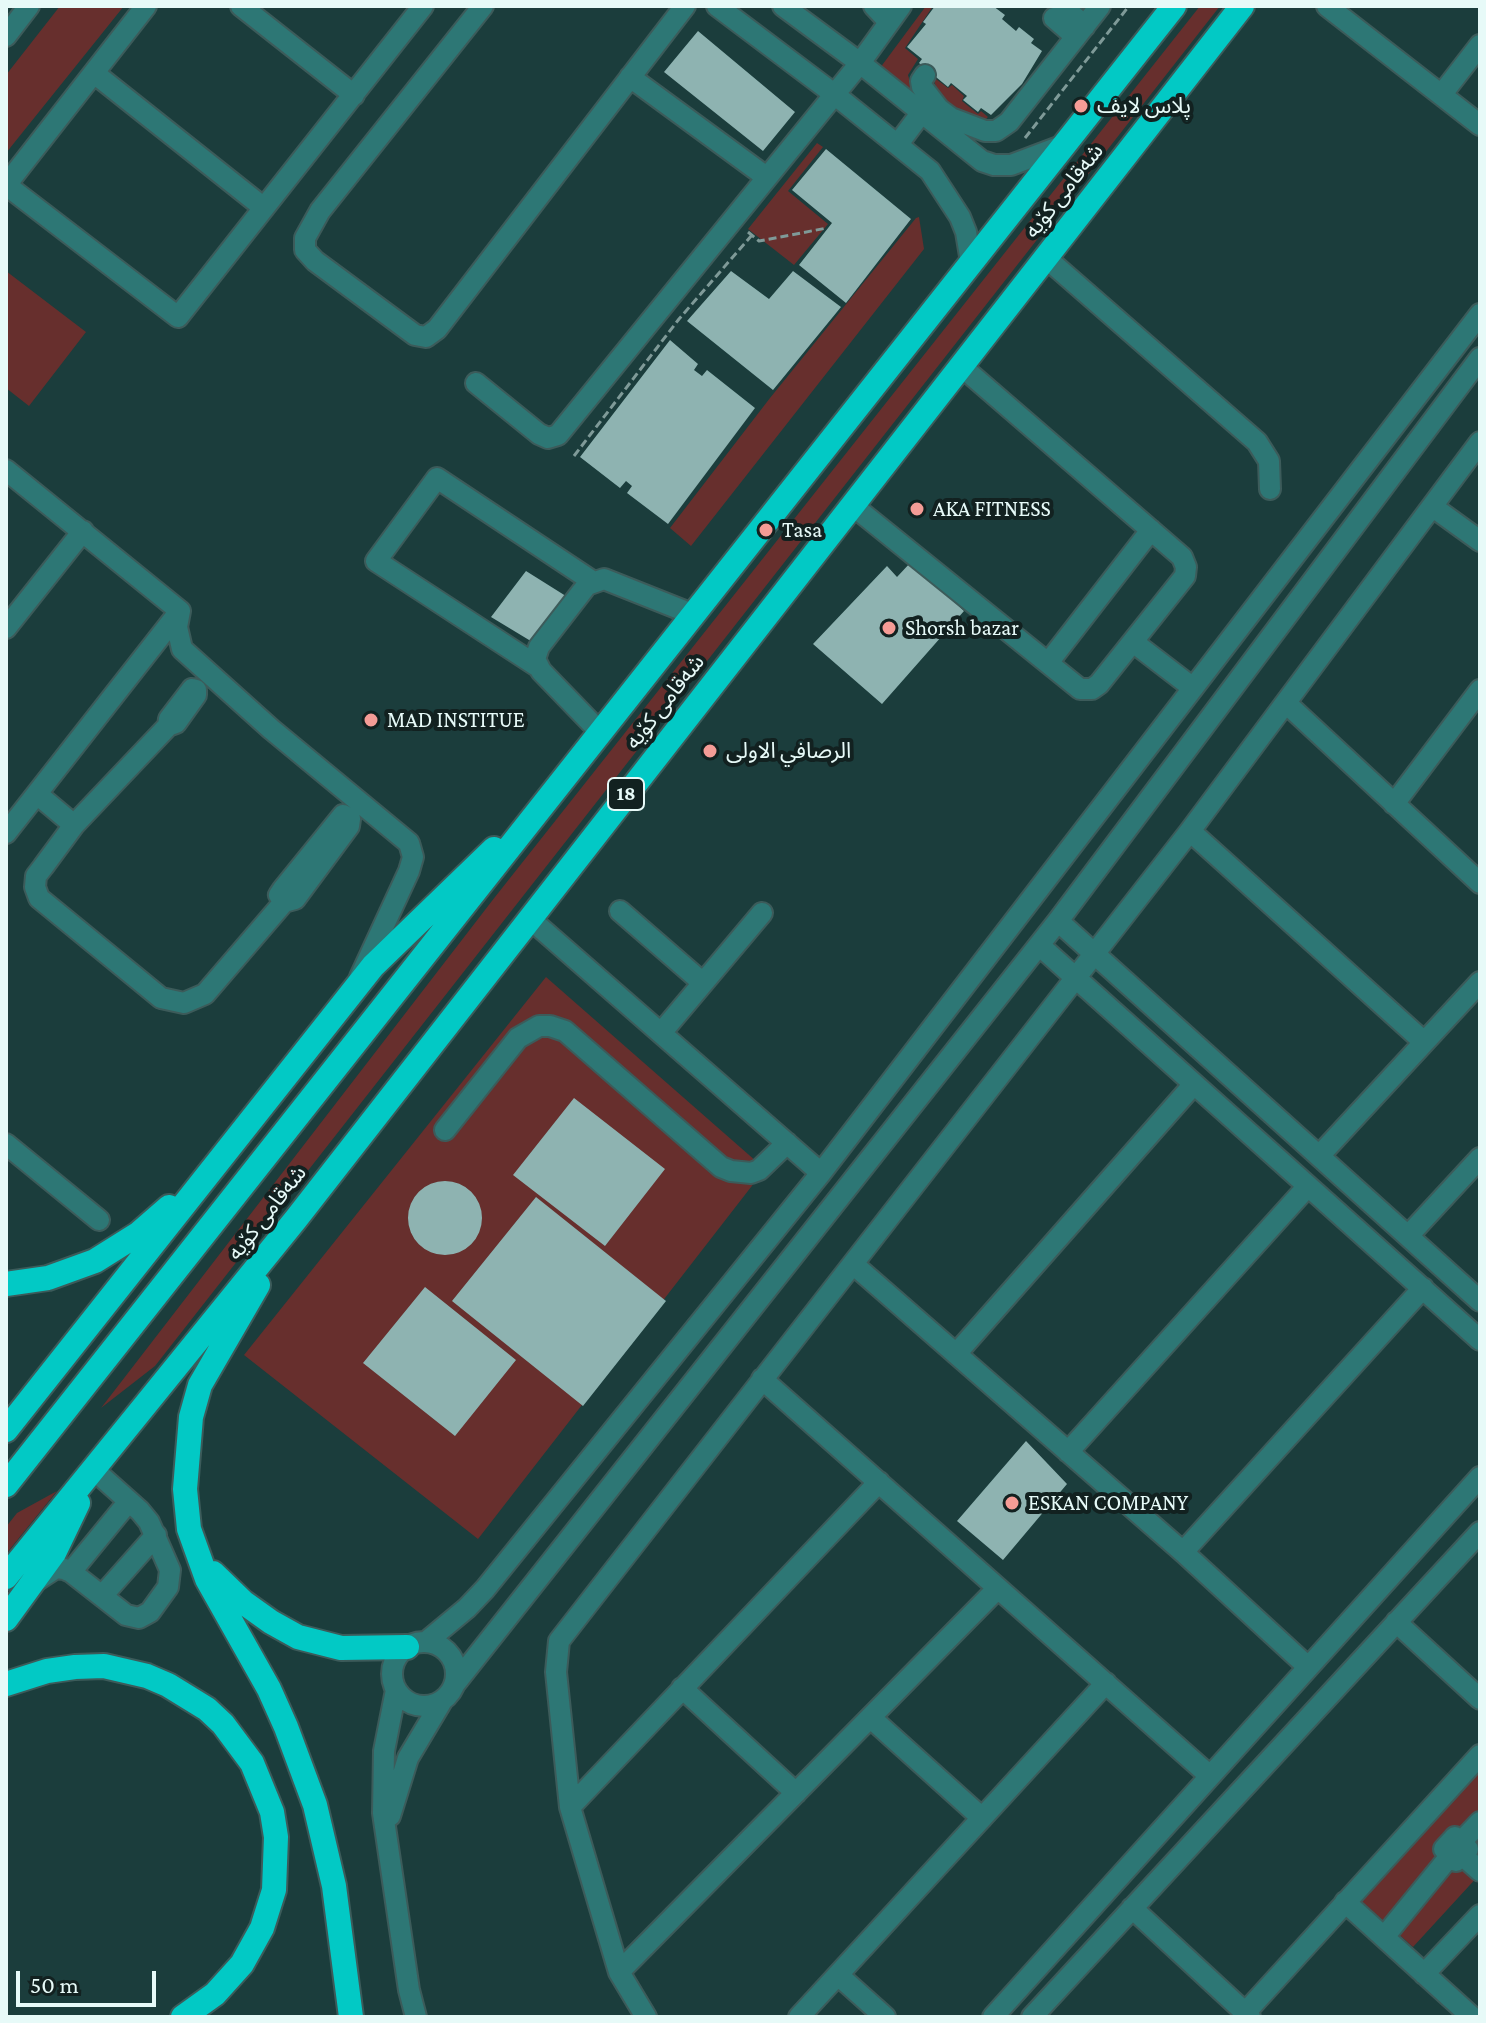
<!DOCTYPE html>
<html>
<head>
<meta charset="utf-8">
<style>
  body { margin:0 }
  #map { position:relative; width:1486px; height:2023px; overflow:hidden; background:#1b3d3c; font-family:"Crimson Pro",serif }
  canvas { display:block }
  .frame { position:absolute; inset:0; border:8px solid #e7faf8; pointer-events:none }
  .scale { position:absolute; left:16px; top:1971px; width:140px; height:36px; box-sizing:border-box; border:4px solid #e7faf8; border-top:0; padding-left:10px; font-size:24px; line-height:28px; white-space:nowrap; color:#e7faf8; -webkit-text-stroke:6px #122120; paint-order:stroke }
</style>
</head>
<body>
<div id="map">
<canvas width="1486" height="2023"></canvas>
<div class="frame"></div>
<div class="scale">50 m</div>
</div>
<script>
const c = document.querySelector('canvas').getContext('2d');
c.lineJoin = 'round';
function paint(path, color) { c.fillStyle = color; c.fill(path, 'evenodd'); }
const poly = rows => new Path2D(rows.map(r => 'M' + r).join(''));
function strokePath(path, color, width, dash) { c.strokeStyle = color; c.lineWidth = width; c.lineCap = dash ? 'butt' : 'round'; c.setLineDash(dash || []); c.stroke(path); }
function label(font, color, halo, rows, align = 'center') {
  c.font = font + ' "Crimson Pro","Noto Sans Arabic",serif'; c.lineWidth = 8; c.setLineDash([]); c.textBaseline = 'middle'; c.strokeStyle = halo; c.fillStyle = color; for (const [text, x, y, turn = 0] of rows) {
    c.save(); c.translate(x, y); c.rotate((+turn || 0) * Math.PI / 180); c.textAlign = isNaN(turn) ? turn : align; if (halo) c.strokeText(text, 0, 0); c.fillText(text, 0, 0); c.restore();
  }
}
const green = poly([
  [60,6,124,6,6,153,6,75],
  [926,6,933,6,905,48,918,59,908,75,910,82,940,113,880,68],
  [1200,6,1220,6,155,1366,101,1408,495,897],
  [932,76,948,88,952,85,964,96,962,101,978,114,981,111,988,117,985,120,948,107,938,92],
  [817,143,823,147,788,191,828,224,794,265,748,229],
  [919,217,924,249,691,546,670,528,770,398,916,218],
  [6,271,86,332,29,406,6,388],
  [546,977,765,1169,478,1539,244,1355],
  [57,1491,6,1554,6,1527,17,1513],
  [1480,1768,1480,1874,1413,1947,1360,1900]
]);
const building = poly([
  [935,6,993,6,1005,15,1002,19,1016,31,1019,27,1034,39,1031,43,1042,51,1022,84,991,115,981,108,978,112,963,100,967,96,951,83,948,87,919,63,922,59,907,47,926,24,923,22],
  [698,31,795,112,763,151,664,72],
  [826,149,911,219,846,303,799,265,832,223,792,190],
  [731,271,769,299,793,271,841,307,773,390,687,321],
  [670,340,698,364,694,370,702,376,707,370,755,408,668,524,627,493,632,486,626,481,620,488,580,457],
  [911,562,964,611,882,704,813,644,887,566,897,577],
  [526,571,569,598,534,643,491,617],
  [574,1098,665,1169,605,1246,513,1175],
  '408 1218a37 37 0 1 1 74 0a37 37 0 1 1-74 0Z',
  [536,1197,666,1301,583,1406,452,1301],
  [425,1287,516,1360,455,1436,363,1363],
  [1026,1441,1067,1484,1003,1560,957,1521]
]);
const path = poly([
  [1025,138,1129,6],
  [748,232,759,241,827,228],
  [574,456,679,319,752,235]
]);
const minor = poly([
  [241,6,354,95],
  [483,6,320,211,305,238,305,250,315,261,415,335,426,337,437,329,685,6],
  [717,6,834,94,930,171,960,217,966,232,971,262],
  [783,6,860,63,982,161,994,165,1011,165,1064,145],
  [874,6,889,22],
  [1062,6,1085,26],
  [1327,6,1480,125],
  [1054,18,1076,37],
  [6,36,29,6],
  [94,73,264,208],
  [925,75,921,81,922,87,939,109,951,118,947,124],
  [630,77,765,176],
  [1442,94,1480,45],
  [951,118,985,131,996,131,1009,122,1100,6],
  [898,144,922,112],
  [6,185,178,317,423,6],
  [6,185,146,6],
  [1045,257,1257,442,1269,461,1270,489],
  [476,383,539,434,548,438,558,435,860,63,901,6],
  [6,470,180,611],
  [852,505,1080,689,1092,689,1099,684,1185,576,1186,567,1182,557,961,366],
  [1433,507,1480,541],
  [180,611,177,627,182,649,271,729,409,843,413,857,409,871,360,977],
  [6,628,83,531],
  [1133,642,1193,688],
  [1048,663,1151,530],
  [537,666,376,561,437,478,592,581],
  [192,689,196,690,196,695,176,723,168,726,169,719,192,689],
  [1287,704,1480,883],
  [168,726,74,825,43,867,36,876,35,887,39,898,161,998,184,1003,205,994,284,902],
  [600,732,541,671,535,659,539,647,587,585,604,579,692,614],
  [37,794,74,825],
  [1394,804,1480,690],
  [343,815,350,819,349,826,295,899,284,902,279,895,283,889,343,815],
  [1190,831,1424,1042],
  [6,833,180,611],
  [620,911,703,983],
  [529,918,821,1173],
  [1058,921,1480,1301],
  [1039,945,1480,1340],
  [661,1033,762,913],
  [445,1130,518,1038,539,1026,550,1026,565,1031,721,1167,731,1171,751,1173,759,1170,787,1143],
  [6,1144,99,1220],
  [1319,1156,1480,982],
  [1408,1236,1480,1158],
  [853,1264,1183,1552,1308,1667],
  [956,1354,1194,1084],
  [762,1379,1210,1776],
  [1068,1452,1308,1186],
  [1183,1552,1423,1288],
  [71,1572,129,1501],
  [36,1581,56,1568,64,1569,71,1572,126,1615,139,1618,150,1612,168,1587,170,1570,149,1522,140,1511,94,1470],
  [102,1596,156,1535],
  [1396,1622,1480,1699],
  [426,1642,467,1608,485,1589,821,1173,1480,314],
  '392 1674a32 32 0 1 1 64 0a32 32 0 1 1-64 0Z',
  [454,1685,1058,921,1480,358],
  [682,1688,796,1793],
  [396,1690,384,1751,383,1813,409,1990,416,2017],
  [871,1718,982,1818],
  [570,1807,879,1482],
  [390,1816,408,1758,442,1701],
  [1455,1837,1468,1849,1456,1861,1444,1849,1455,1837],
  [1461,1842,1480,1822],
  [1462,1855,1480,1871],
  [1345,1902,1472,2017],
  [1132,1908,1250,2017],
  [1384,1937,1450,1856],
  [619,1972,998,1588],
  [1424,1974,1480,1915],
  [838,1975,885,2017],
  [1245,2013,1480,1755],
  [646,2017,619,1972,570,1807,556,1672,559,1641,1190,831,1480,442],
  [799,2017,1106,1683],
  [993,2017,1480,1477],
  [1032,2017,1480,1532]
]);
const highway = poly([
  [6,1284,48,1278,95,1261,138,1234,169,1207],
  [258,1285,200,1385,191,1417,185,1489,189,1529,207,1579,269,1689,286,1727,315,1805,334,1886,351,2017],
  [6,1430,373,966,494,849],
  [6,1485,1174,6],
  [213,1573,243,1602,271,1622,298,1637,341,1648,407,1647],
  [6,1577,296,1219,1242,6],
  [6,1619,54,1553,78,1503],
  [6,1684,47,1671,75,1667,104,1666,147,1676,168,1685,207,1709,223,1724,252,1763,272,1812,276,1837,274,1890,262,1928,242,1964,215,1994,183,2017]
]);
const markers = [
  [1081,106,8,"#f59c96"],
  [917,509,8,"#f59c96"],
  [766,530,8,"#f59c96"],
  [889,628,8,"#f59c96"],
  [371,720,8,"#f59c96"],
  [710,751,8,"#f59c96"],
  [1012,1503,8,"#f59c96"]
];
const shields = [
  [626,794,36]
];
const shieldNames = [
  ["18",626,794]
];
const poiNames = [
  ["پلاس لایف",1097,106],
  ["AKA FITNESS",933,509],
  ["Tasa",782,530],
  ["Shorsh bazar",905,628],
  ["MAD INSTITUE",387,720],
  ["الرصافي الاولى",726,751],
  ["ESKAN COMPANY",1028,1503]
];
const streetNames = [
  ["شەقامی کۆیە",1064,191,-52],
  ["شەقامی کۆیە",665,702,-52],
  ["شەقامی کۆیە",267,1213,-52]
];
paint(green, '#672f2d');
paint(building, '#8eb3b1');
strokePath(minor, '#3c5b5a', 24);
strokePath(highway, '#3c5b5a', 28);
strokePath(path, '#7f9a98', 3, [8, 4]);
strokePath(minor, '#2d7775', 20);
strokePath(highway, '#02c9c5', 24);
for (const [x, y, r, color] of markers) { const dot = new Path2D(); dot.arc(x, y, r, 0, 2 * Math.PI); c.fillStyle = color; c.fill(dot); strokePath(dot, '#122120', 3); }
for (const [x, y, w] of shields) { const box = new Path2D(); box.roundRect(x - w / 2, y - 16, w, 32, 6); c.fillStyle = '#122120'; c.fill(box); strokePath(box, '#e7faf8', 2); }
label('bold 20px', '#e7faf8', null, shieldNames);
label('22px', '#e7faf8', '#122120', poiNames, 'left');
label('22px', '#e7faf8', '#122120', streetNames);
</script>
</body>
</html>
